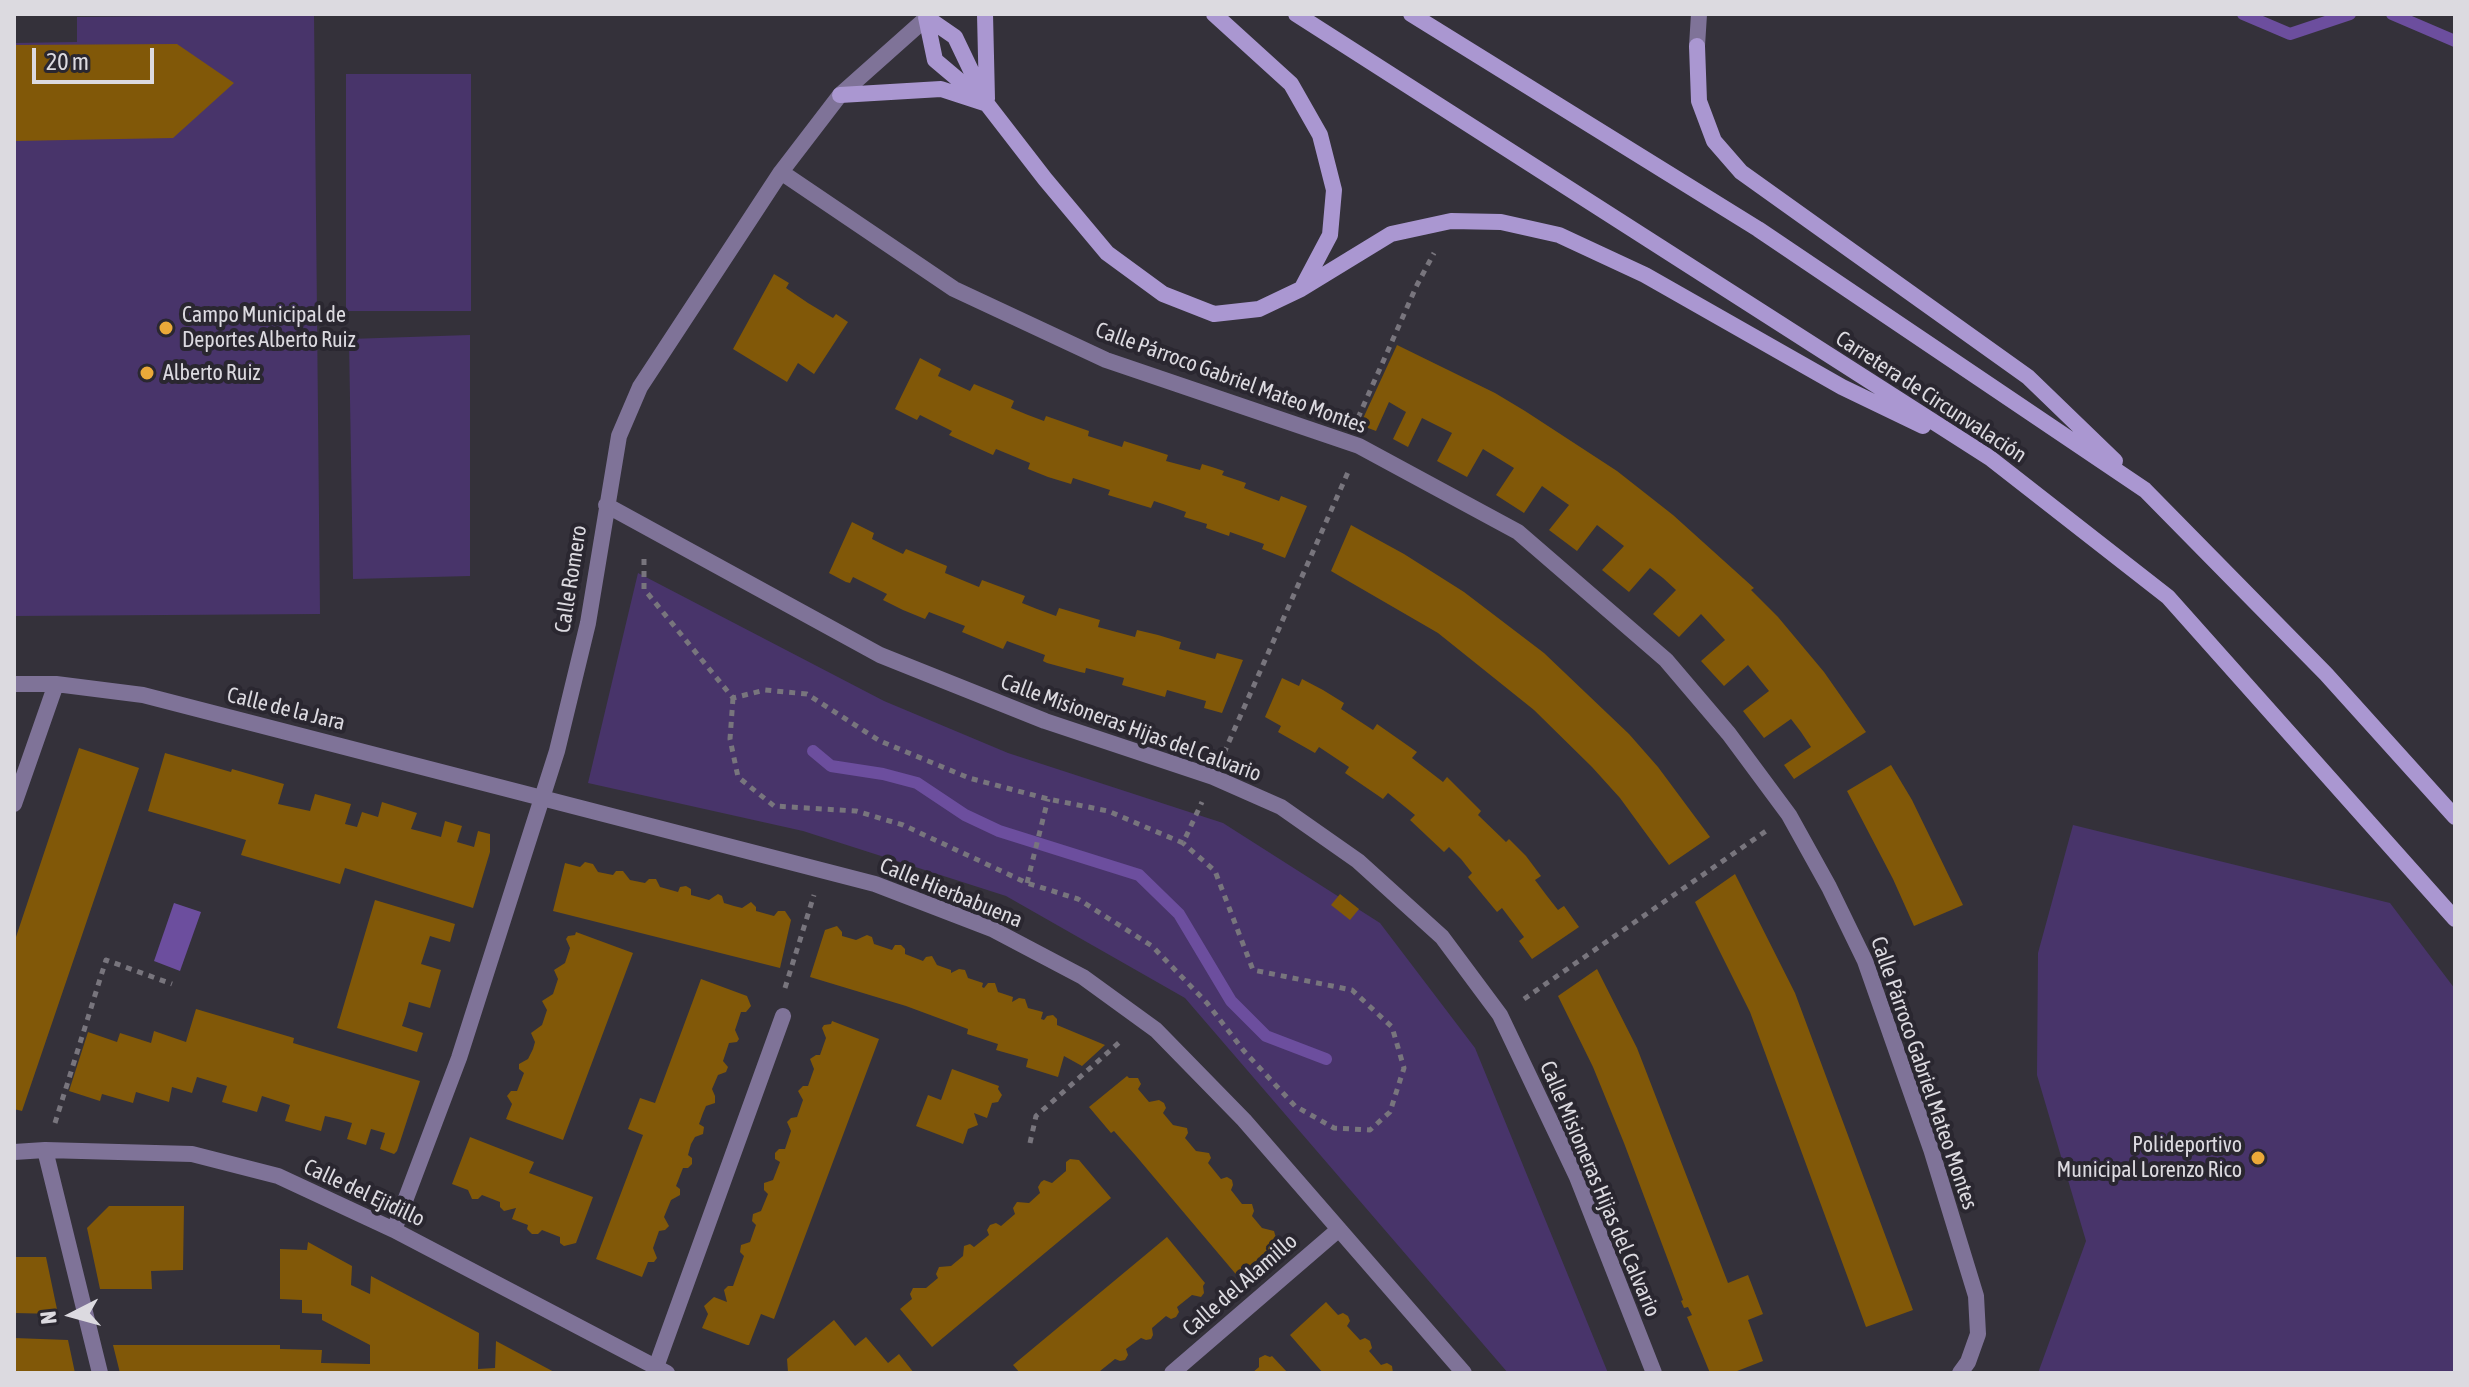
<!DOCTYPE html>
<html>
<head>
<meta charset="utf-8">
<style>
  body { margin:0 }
  #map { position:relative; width:2469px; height:1387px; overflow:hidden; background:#34313a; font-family:"Asap Condensed",sans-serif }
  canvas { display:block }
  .frame { position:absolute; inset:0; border:16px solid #dcdae0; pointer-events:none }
  .north { position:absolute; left:32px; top:1275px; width:80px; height:80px; -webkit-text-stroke:6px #2a2730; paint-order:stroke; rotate:264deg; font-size:22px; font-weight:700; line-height:32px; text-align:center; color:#dcdae0 }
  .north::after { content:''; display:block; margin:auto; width:28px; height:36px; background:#dcdae0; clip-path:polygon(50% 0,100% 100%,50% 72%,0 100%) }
  .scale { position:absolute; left:32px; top:48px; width:122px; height:36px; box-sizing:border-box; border:4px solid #dcdae0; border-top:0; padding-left:10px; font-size:24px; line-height:28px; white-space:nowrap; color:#dcdae0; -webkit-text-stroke:6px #2a2730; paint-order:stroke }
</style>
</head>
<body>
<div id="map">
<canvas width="2469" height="1387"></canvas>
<div class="frame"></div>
<div class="north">N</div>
<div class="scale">20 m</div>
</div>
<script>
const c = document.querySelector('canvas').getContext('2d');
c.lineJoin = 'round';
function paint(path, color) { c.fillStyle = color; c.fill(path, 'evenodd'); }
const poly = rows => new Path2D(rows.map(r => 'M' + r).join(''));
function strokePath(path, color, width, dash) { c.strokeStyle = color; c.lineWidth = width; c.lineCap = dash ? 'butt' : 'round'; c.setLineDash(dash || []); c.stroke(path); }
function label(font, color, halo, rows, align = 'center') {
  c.font = font + ' "Asap Condensed",sans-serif'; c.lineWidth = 8; c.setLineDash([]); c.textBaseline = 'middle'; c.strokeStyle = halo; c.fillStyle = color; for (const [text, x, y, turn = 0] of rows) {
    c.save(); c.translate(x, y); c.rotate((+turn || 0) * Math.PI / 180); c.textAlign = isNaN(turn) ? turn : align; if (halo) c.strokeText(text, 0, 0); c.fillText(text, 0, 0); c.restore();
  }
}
const green = poly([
  [314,14,320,614,14,616,14,43,77,42,77,17],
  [346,74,471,74,471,311,346,311],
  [470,335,470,576,353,579,349,339],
  [638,573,884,701,1008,753,1223,823,1380,923,1475,1048,1608,1373,1508,1373,1185,998,1006,896,803,831,588,783],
  [2073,825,2390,903,2455,989,2455,1373,2038,1373,2086,1241,2037,1075,2038,953]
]);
const water = poly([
  [174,903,201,912,180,971,154,961]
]);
const stream = poly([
  [2243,14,2290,34,2350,14],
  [2392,14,2455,41],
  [813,751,831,766,883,774,917,783,965,815,999,831,1139,875,1179,914,1231,1001,1266,1036,1326,1059]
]);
const building = poly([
  [177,44,234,83,173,138,14,141,14,45],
  [774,274,789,283,786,288,808,303,833,318,836,314,848,322,814,374,798,363,787,382,733,349],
  [1397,345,1495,393,1525,411,1617,471,1673,515,1754,588,1751,590,1778,617,1824,672,1866,732,1794,779,1784,765,1811,747,1801,732,1791,719,1764,738,1743,711,1769,691,1748,665,1724,686,1701,661,1725,640,1701,614,1679,637,1653,614,1676,590,1663,578,1650,568,1629,592,1602,570,1624,546,1597,525,1577,551,1549,530,1569,505,1542,486,1524,513,1496,495,1514,468,1483,449,1467,477,1437,461,1452,433,1422,418,1408,447,1393,439,1406,412,1389,402,1376,431,1360,425],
  [920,358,941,369,938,376,970,391,974,384,1010,399,1014,401,1011,408,1028,415,1044,421,1046,416,1089,431,1088,436,1122,447,1124,441,1162,453,1168,455,1166,461,1200,470,1202,464,1215,468,1224,471,1222,475,1246,483,1244,488,1279,501,1281,496,1307,506,1285,558,1262,549,1264,544,1230,532,1229,536,1206,528,1207,524,1184,517,1186,512,1169,506,1154,501,1151,508,1108,495,1110,490,1073,478,1071,484,1048,477,1028,469,1030,463,996,449,993,455,949,435,952,431,920,415,917,420,895,409],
  [852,522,874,533,872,539,886,546,903,554,906,549,947,566,945,573,979,587,982,580,1025,596,1022,603,1037,609,1056,616,1059,608,1100,620,1098,627,1135,637,1137,630,1158,635,1181,642,1179,649,1215,659,1217,653,1243,660,1222,713,1204,708,1206,701,1167,690,1165,697,1122,685,1124,678,1086,668,1085,673,1080,672,1047,663,1043,661,1045,655,1007,641,1003,649,962,632,965,626,929,612,925,619,903,610,883,600,887,594,853,577,850,583,846,582,829,573],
  [1351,525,1404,554,1464,592,1544,653,1629,734,1658,767,1710,837,1669,865,1620,798,1592,767,1534,710,1438,633,1331,571],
  [1282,678,1299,686,1302,679,1323,690,1344,703,1341,709,1373,730,1377,724,1417,752,1412,758,1443,782,1447,777,1481,811,1478,815,1506,842,1509,839,1526,856,1541,876,1535,880,1547,896,1558,910,1564,906,1579,927,1532,959,1519,941,1524,937,1502,908,1497,912,1468,877,1472,873,1461,859,1449,847,1444,852,1410,820,1415,815,1388,793,1383,799,1345,773,1349,767,1319,747,1315,753,1278,732,1281,726,1265,717],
  [79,748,139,768,22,1111,14,1109,14,943],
  [165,753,231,772,232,769,284,784,278,804,310,811,315,794,351,804,345,824,357,827,362,812,378,817,382,802,417,813,411,829,423,832,441,837,445,821,462,826,457,842,474,847,478,831,490,834,490,852,473,908,345,868,340,884,241,855,246,840,148,811],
  [1891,765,1912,800,1963,905,1914,926,1893,879,1847,791],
  [585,862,593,864,598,872,613,875,616,871,623,871,630,880,645,883,649,879,656,879,660,887,678,892,680,887,686,886,691,889,691,895,709,900,718,894,722,896,724,903,734,906,742,908,751,902,756,907,756,911,774,916,778,911,785,911,791,920,780,968,553,911,565,863,580,867],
  [1735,874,1795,993,1913,1310,1866,1327,1750,1012,1695,902],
  [1340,894,1359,909,1350,920,1331,905],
  [375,900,455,924,450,942,430,936,421,964,441,970,430,1008,409,1002,406,1014,402,1026,423,1033,417,1052,337,1028],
  [837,926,842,932,842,936,856,940,867,935,872,937,874,944,892,950,895,945,901,945,905,949,905,954,923,961,926,957,932,956,937,965,951,970,951,973,959,969,965,970,968,978,983,983,982,987,984,988,988,983,995,983,998,992,1013,997,1012,1002,1019,998,1025,999,1028,1008,1043,1012,1041,1019,1044,1020,1047,1016,1053,1015,1057,1019,1057,1025,1105,1045,1082,1066,1064,1056,1058,1077,1026,1067,1028,1059,996,1050,998,1044,967,1034,968,1029,906,1006,810,977,825,930],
  [576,932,633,953,563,1140,506,1119,512,1104,507,1096,511,1091,517,1091,524,1073,519,1069,519,1064,528,1059,533,1049,535,1042,531,1033,542,1025,547,1010,542,1001,553,994,558,979,554,970,565,963,570,948,566,939,568,936,575,935],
  [1597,969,1637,1048,1728,1283,1748,1275,1763,1314,1748,1320,1763,1361,1732,1373,1710,1373,1687,1317,1692,1315,1688,1307,1684,1308,1681,1301,1683,1300,1624,1143,1593,1067,1558,996],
  [701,979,747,996,751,1006,746,1012,741,1012,735,1030,739,1039,737,1042,729,1043,723,1061,728,1067,726,1072,718,1075,712,1089,715,1096,715,1103,706,1106,703,1113,699,1124,704,1127,703,1134,695,1137,691,1144,688,1155,692,1158,692,1164,688,1168,683,1168,676,1186,680,1189,680,1195,671,1200,664,1217,669,1226,665,1230,659,1231,653,1248,657,1258,654,1262,648,1262,642,1277,596,1259,643,1135,628,1129,640,1098,655,1103],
  [196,1009,294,1038,293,1043,420,1081,397,1151,394,1154,380,1149,385,1133,371,1129,366,1145,347,1139,352,1123,338,1119,325,1116,321,1131,285,1121,290,1105,262,1096,257,1112,222,1102,227,1086,197,1077,192,1093,172,1087,169,1102,136,1092,133,1103,102,1094,100,1101,69,1091,88,1032,117,1042,120,1033,151,1043,154,1031,186,1042],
  [832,1021,879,1039,774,1319,761,1314,749,1345,747,1345,702,1328,708,1314,704,1306,714,1297,727,1302,724,1290,728,1286,733,1286,744,1256,740,1252,741,1245,750,1242,756,1225,752,1221,753,1214,761,1211,768,1194,764,1190,764,1183,773,1180,780,1162,775,1159,775,1153,779,1149,785,1149,791,1131,787,1122,791,1118,797,1117,803,1100,798,1091,803,1086,808,1086,814,1069,810,1059,816,1055,820,1055,826,1038,822,1028,824,1025,831,1024],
  [952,1069,999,1086,998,1089,1002,1095,998,1102,992,1103,987,1118,974,1113,978,1125,968,1129,963,1144,916,1126,928,1095,941,1100],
  [1127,1076,1129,1078,1138,1078,1141,1084,1138,1089,1149,1102,1159,1100,1164,1103,1166,1108,1163,1113,1173,1125,1187,1128,1188,1133,1185,1138,1196,1151,1209,1153,1211,1158,1208,1163,1221,1179,1227,1177,1232,1180,1233,1185,1231,1190,1242,1204,1252,1204,1254,1211,1252,1216,1262,1228,1274,1231,1276,1238,1273,1241,1283,1253,1245,1285,1136,1156,1114,1131,1111,1133,1089,1107],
  [470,1137,534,1162,529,1173,593,1197,576,1243,564,1246,560,1243,560,1237,542,1230,538,1234,532,1234,527,1229,528,1225,512,1219,516,1208,504,1211,500,1207,500,1202,482,1195,478,1199,472,1199,468,1190,452,1184],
  [1070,1159,1079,1160,1111,1198,932,1347,900,1309,912,1299,910,1294,913,1288,926,1288,938,1278,936,1274,939,1267,951,1266,963,1256,964,1246,970,1244,974,1247,989,1235,987,1230,990,1225,996,1223,1001,1226,1015,1214,1013,1208,1017,1202,1029,1203,1040,1193,1038,1187,1041,1182,1044,1180,1052,1183,1066,1171,1066,1162],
  [109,1206,184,1206,183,1270,151,1271,152,1289,100,1289,87,1228],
  [1167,1237,1205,1283,1203,1286,1204,1293,1201,1297,1192,1295,1177,1307,1179,1312,1176,1317,1171,1319,1166,1316,1152,1328,1153,1335,1151,1339,1146,1340,1141,1338,1126,1349,1128,1355,1125,1360,1120,1361,1115,1359,1100,1371,1102,1373,1020,1373,1013,1365],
  [308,1242,352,1266,351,1285,370,1294,371,1276,479,1333,478,1369,495,1368,496,1341,556,1373,120,1373,113,1345,280,1345,280,1349,322,1350,321,1363,370,1364,370,1345,322,1320,322,1314,302,1313,302,1300,280,1299,280,1249,307,1250],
  [14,1257,46,1257,58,1314,14,1313],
  [1326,1302,1338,1315,1343,1313,1348,1316,1350,1321,1347,1326,1360,1340,1365,1338,1370,1341,1372,1348,1369,1351,1381,1365,1387,1363,1392,1366,1393,1373,1323,1373,1290,1335],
  [834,1320,855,1346,866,1337,888,1363,899,1354,914,1373,788,1372,787,1359],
  [14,1338,68,1340,75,1373,14,1373],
  [1265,1355,1270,1357,1272,1356,1288,1373,1252,1373,1259,1367,1259,1358]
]);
const path = poly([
  [1358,418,1417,285,1434,253],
  [644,559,644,589,733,698,765,690,807,694,880,741,969,778,1048,799,1108,811,1183,843,1202,802],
  [733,698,730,739,738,777,774,806,856,811,903,825,1027,883,1078,899,1152,946,1207,1003,1244,1051,1295,1106,1334,1128,1370,1130,1390,1112,1404,1068,1392,1027,1352,990,1253,970,1215,871,1183,843],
  [1224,753,1349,470],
  [1027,883,1048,799],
  [785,988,814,895],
  [1524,999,1766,831],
  [55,1123,106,960,172,984],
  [1030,1143,1036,1116,1122,1040]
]);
const lane = poly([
  [1697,46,1699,14],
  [656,1367,783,1016]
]);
const street = poly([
  [781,172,954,289,1106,360,1359,446,1518,532,1666,660,1729,734,1789,815,1829,887,1865,961,1931,1149,1976,1296,1978,1334,1968,1362,1960,1373],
  [606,505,880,655,1045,721,1213,777,1281,807,1358,861,1442,937,1500,1015,1577,1177,1654,1373],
  [14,684,56,684,143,695,875,884,992,929,1083,977,1156,1030,1244,1120,1464,1373],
  [14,804,56,684],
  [45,1150,100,1373],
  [14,1152,45,1150,192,1154,278,1176,394,1230,667,1373],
  [394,1230,459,1058,557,751,588,623,619,436,640,387,781,172,840,95,931,14],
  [1172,1373,1338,1230]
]);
const secondary = poly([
  [985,14,987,99],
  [1214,14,1291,84,1320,135,1334,190,1330,235,1303,286],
  [1296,14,1990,458,2168,597,2455,919],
  [1411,14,1758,229,2145,490,2326,674,2455,817],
  [926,17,955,37,987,104,1045,179,1107,253,1163,294,1214,314,1259,309,1301,289,1391,234,1451,221,1501,222,1559,235,1645,275,1842,387,1923,426],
  [926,17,935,60,980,98],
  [1697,46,1699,101,1714,141,1741,172,2028,377,2115,461],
  [840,95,941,89,987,104]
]);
const markers = [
  [166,328,8,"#eba939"],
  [147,373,8,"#eba939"],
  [2258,1158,8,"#eba939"]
];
const poiNames = [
  ["Campo Municipal de",182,315],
  ["Deportes Alberto Ruiz",182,340],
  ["Alberto Ruiz",163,373],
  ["Polideportivo",2242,1145,"right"],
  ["Municipal Lorenzo Rico",2242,1170,"right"]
];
const streetNames = [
  ["Calle Párroco Gabriel Mateo Montes",1231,378,20],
  ["Carretera de Circunvalación",1931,397,33],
  ["Calle Romero",571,579,-81],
  ["Calle de la Jara",286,709,14],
  ["Calle Misioneras Hijas del Calvario",1131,728,20],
  ["Calle Hierbabuena",951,893,22],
  ["Calle Párroco Gabriel Mateo Montes",1924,1073,71],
  ["Calle Misioneras Hijas del Calvario",1600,1189,67],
  ["Calle del Ejidillo",364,1193,25],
  ["Calle del Alamillo",1240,1285,-41]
];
paint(green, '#48346a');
paint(water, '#6c4e9e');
strokePath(stream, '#6c4e9e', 12);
paint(building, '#815808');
strokePath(path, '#78757d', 5, [6, 6]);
strokePath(lane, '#7f7398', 16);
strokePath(street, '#7f7398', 16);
strokePath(secondary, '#aa97d1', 16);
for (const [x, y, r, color] of markers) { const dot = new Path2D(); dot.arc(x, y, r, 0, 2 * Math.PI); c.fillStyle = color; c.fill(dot); strokePath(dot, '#2a2730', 3); }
label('22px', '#dcdae0', '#2a2730', poiNames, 'left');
label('22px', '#dcdae0', '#2a2730', streetNames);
</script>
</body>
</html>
